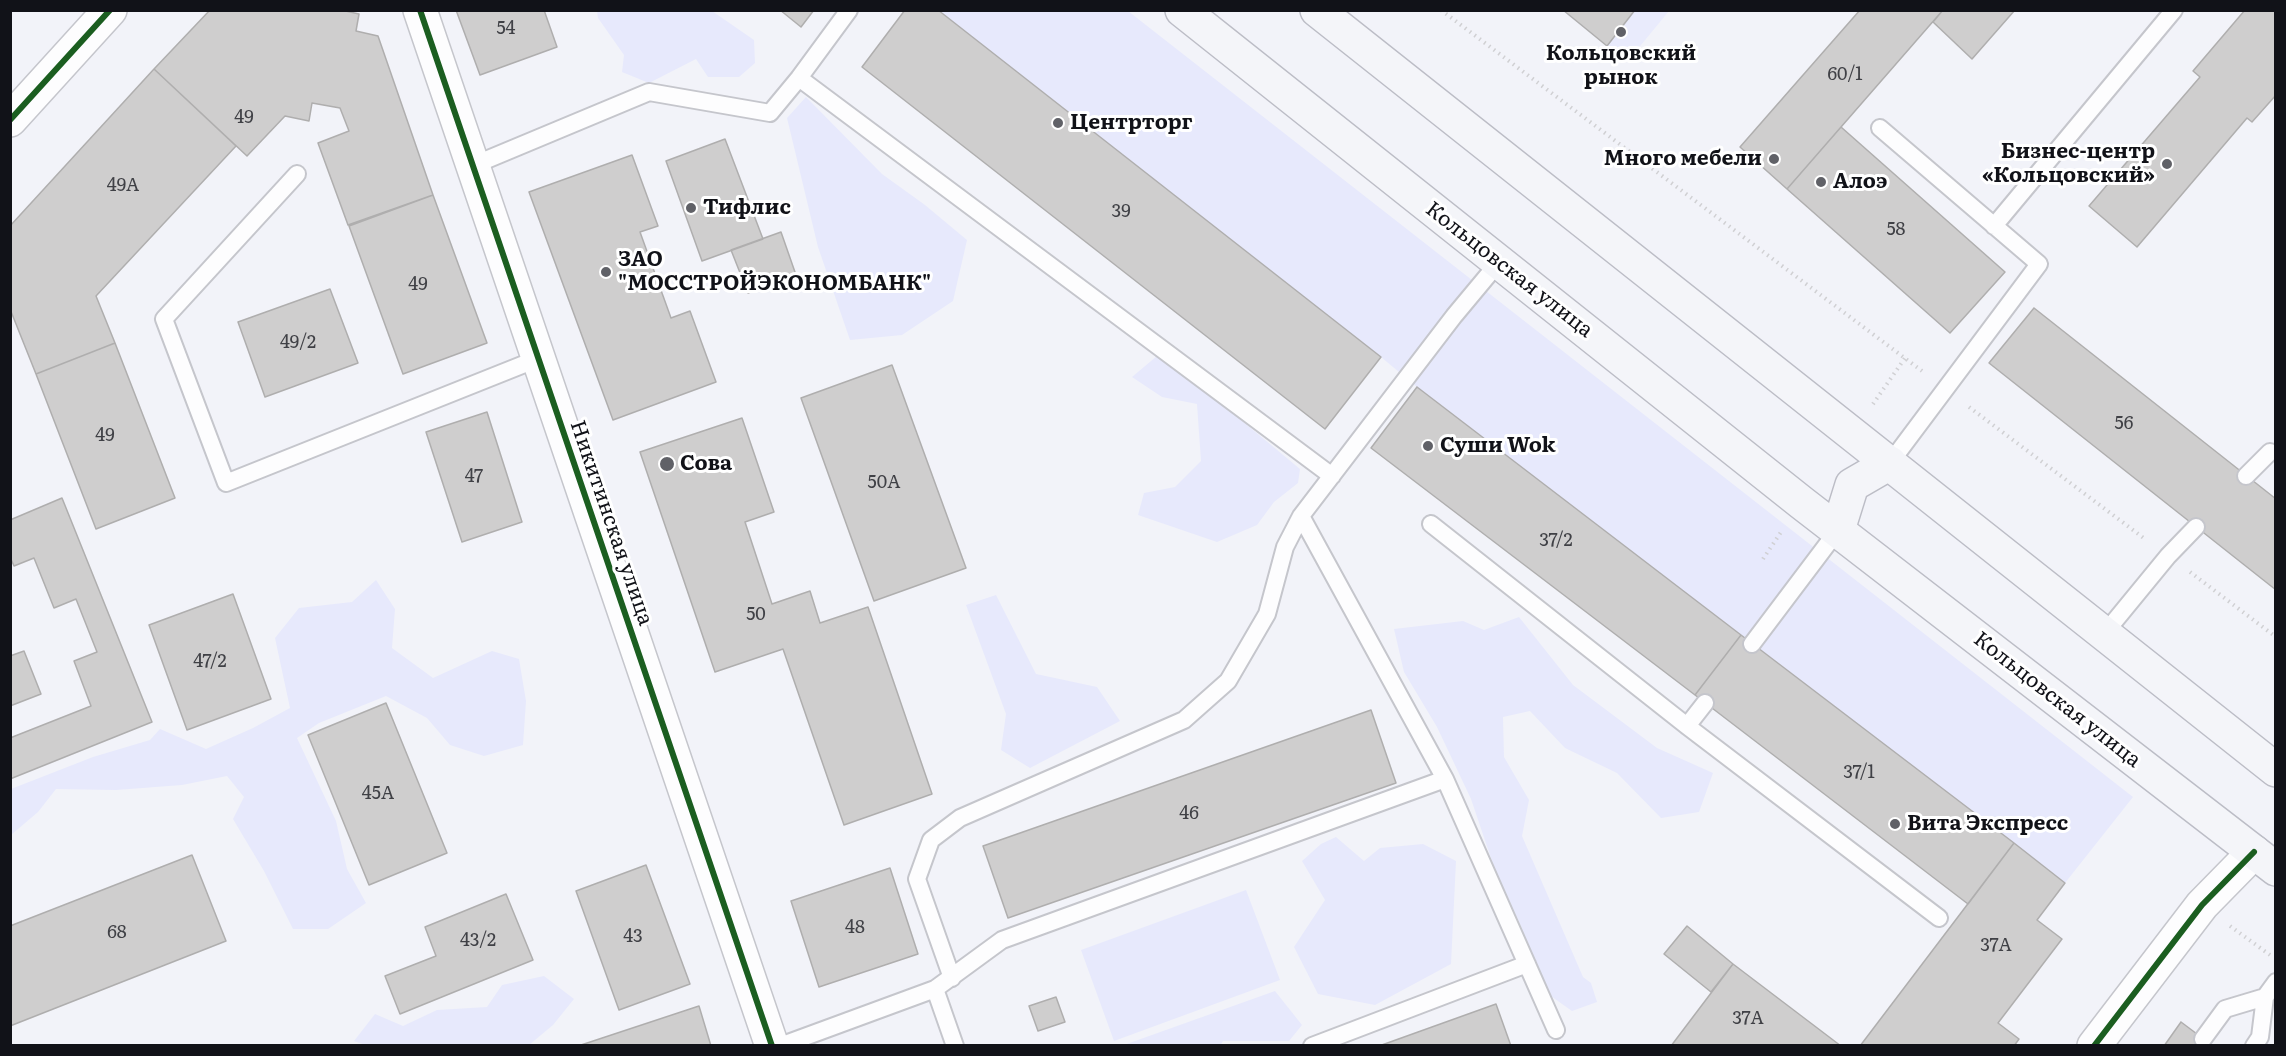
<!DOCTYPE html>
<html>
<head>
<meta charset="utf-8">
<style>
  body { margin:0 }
  #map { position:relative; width:2286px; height:1056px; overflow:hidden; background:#f2f3f9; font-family:Literata,serif }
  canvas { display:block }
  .frame { position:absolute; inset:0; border:12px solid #111218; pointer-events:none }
</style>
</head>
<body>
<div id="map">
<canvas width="2286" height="1056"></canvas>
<div class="frame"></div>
</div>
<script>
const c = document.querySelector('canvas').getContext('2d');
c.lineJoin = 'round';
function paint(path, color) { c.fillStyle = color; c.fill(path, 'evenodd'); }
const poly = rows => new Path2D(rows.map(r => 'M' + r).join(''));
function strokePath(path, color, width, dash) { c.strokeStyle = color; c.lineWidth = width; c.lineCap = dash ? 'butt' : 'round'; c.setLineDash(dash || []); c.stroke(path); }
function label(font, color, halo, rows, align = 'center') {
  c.font = font + ' Literata,serif'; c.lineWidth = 6; c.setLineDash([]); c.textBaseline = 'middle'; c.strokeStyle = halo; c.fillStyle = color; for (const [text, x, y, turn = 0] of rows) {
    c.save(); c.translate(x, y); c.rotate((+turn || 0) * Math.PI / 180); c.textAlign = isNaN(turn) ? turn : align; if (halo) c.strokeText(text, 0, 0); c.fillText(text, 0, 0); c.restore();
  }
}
const built = poly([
  [1563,11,1669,11,1627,62]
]);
const green = poly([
  [597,11,712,11,754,40,755,63,739,77,708,77,696,59,649,83,622,72,624,55,598,18],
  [938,11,1128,11,2133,797,2065,883,1417,387,1381,357],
  [806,97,882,174,925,205,967,240,953,301,902,335,850,340,818,247,787,118],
  [1157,356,1212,396,1300,469,1298,483,1274,502,1257,525,1217,542,1138,515,1144,493,1175,487,1201,461,1197,404,1162,397,1132,377],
  [376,580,395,609,392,648,433,678,492,651,519,659,526,701,523,745,484,756,450,745,427,718,386,696,319,723,297,738,336,821,347,869,366,903,328,929,293,929,264,871,233,819,244,797,227,776,182,785,116,790,56,789,38,812,11,835,11,789,93,757,150,740,160,729,206,749,253,728,290,708,275,638,299,608,352,602],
  [996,595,1036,674,1097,687,1120,721,1030,768,1001,750,1006,714,966,605],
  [1519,617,1573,685,1657,748,1713,773,1699,812,1661,818,1617,773,1565,748,1530,711,1503,717,1504,757,1529,800,1522,836,1583,977,1591,983,1597,1002,1572,1011,1548,994,1520,924,1494,867,1471,799,1437,727,1404,672,1394,629,1463,621,1484,630],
  [1336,837,1364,861,1380,848,1423,844,1456,861,1451,964,1375,1005,1318,994,1294,947,1325,900,1302,861,1321,844],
  [1246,890,1280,980,1114,1041,1081,950],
  [544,976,574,999,553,1025,529,1045,368,1046,354,1041,375,1014,403,1026,437,1010,487,1007,502,985],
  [1275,991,1302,1025,1289,1041,1223,1041,1220,1046,1124,1045]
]);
const building = poly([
  [210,10,341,10,359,14,356,31,378,36,433,195,348,225,318,143,349,131,340,108,312,103,309,121,285,116,247,156,154,69,210,10],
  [456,10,544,10,557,47,480,75,456,10],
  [780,10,814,10,801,27,780,10],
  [905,10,938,10,1381,357,1325,429,862,67,905,10],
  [1563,10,1635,10,1607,46,1563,10],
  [1860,10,1943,10,1787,189,1740,147,1860,10],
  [1943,10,2015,10,1972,59,1933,22,1943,10],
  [2245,10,2276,10,2276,95,2252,122,2247,118,2137,247,2089,206,2200,77,2193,71,2245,10],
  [154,69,236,146,96,296,115,343,36,374,10,309,10,226,154,69],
  [1841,127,2005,272,1950,333,1787,189,1841,127],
  [725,139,763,239,702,261,666,161,725,139],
  [632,155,658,226,640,232,671,318,690,311,716,382,613,420,529,192,632,155],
  [433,195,487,343,403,374,349,226,433,195],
  [781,232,796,275,748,293,731,250,781,232],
  [330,289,358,363,265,397,238,322,330,289],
  [2034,308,2276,499,2276,590,1989,363,2034,308],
  [115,343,175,498,96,529,36,374,115,343],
  [892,365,966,568,874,601,801,398,892,365],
  [1417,387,1741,635,1695,695,1371,448,1417,387],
  [487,412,522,522,462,542,426,432,487,412],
  [742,418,774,512,745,522,772,604,810,591,820,623,868,607,932,794,844,825,783,649,715,672,640,452,742,418],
  [62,498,152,722,10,779,10,738,91,706,74,661,97,652,76,599,54,608,34,558,14,566,10,557,10,520,62,498],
  [233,594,271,699,187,730,149,625,233,594],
  [1741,635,2014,843,1968,904,1695,695,1741,635],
  [24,651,41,694,10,706,10,656,24,651],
  [386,703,447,853,369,885,308,735,386,703],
  [1371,710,1396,783,1008,918,983,846,1371,710],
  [2014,843,2065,883,2037,920,2062,939,1998,1023,2019,1039,2014,1046,1860,1046,2014,843],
  [192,855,226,941,10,1026,10,926,192,855],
  [646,865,690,984,619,1010,576,891,646,865],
  [890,868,918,954,819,987,791,901,890,868],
  [506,894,533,960,400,1014,385,976,436,956,425,927,506,894],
  [1687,926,1733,964,1711,992,1664,954,1687,926],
  [1733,964,1841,1046,1671,1046,1733,964],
  [1056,997,1065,1022,1038,1031,1029,1006,1056,997],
  [1496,1004,1511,1046,1379,1046,1496,1004],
  [699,1006,711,1046,578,1046,699,1006],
  [2181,1022,2213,1046,2164,1046,2181,1022]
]);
const path = poly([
  [1441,10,1922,371],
  [1873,404,1905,358],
  [1969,407,2145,539],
  [1763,559,1781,532],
  [2190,572,2276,637],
  [2230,926,2270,955]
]);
const lane = poly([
  [799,78,1332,476],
  [1880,128,2039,264,1890,463],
  [474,165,649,92,770,113,799,78,849,10],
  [297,174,164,319,226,483,537,359],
  [1994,226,2174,10],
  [2246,476,2270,452],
  [1301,516,1445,779,1556,1030],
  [1431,524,1687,726,1939,918],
  [2104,634,2168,556,2196,527],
  [1752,644,1838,530],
  [1687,726,1705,703],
  [952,978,917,879,931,840,960,818,1184,720,1228,681,1267,614,1285,547,1301,516,1454,316,1499,262],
  [935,989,955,1046],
  [2203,1039,2225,1009,2265,997],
  [780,1046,935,989,1002,940,1445,779],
  [1312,1046,1527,964],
  [2254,1046,2260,1037,2265,997,2276,982]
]);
const street = poly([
  [2094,1046,2202,905,2254,852]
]);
const secondary = poly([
  [420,10,772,1046],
  [10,120,110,10]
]);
const primary = poly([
  [1182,10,1802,503,2276,869],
  [1317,10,2276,770],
  [1838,530,1852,485,1890,463]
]);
const cycleway = poly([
  [420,10,772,1046],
  [10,120,110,10],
  [2094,1046,2202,905,2254,852]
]);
const markers = [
  [1621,32,6,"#606167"],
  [1058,123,6,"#606167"],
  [1774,159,6,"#606167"],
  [2167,164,6,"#606167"],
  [1821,182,6,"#606167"],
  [691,208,6,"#606167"],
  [606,272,6,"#606167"],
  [1428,446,6,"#606167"],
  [667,464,8,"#606167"],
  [1895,824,6,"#606167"]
];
const numberNames = [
  ["54",506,29],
  ["60/1",1845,75],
  ["49",244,118],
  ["49А",123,186],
  ["39",1121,212],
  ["58",1896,230],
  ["49",418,285],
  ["49/2",298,343],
  ["56",2124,424],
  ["49",105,436],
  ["47",474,477],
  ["50А",884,483],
  ["37/2",1556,541],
  ["50",756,615],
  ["47/2",210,662],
  ["37/1",1859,773],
  ["45А",378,794],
  ["46",1189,814],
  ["48",855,928],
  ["68",117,933],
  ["43",633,937],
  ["43/2",478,941],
  ["37А",1996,946],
  ["37А",1748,1019]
];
const poiNames = [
  ["Кольцовский",1621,54,"center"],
  ["рынок",1621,78,"center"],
  ["Центрторг",1070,123],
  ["Бизнес-центр",2155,152,"right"],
  ["«Кольцовский»",2155,176,"right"],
  ["Много мебели",1762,159,"right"],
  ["Алоэ",1833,182],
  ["Тифлис",703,208],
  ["ЗАО",618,260],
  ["\"МОССТРОЙЭКОНОМБАНК\"",618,284],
  ["Суши Wok",1440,446],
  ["Сова",680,464],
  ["Вита Экспресс",1907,824]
];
const streetNames = [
  ["Кольцовская улица",1509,270,38],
  ["Никитинская улица",611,523,71],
  ["Кольцовская улица",2057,700,38]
];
paint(built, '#e9ebfc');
paint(green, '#e7e9fc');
paint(building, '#cfcece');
strokePath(building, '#afaeae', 1.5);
strokePath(lane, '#c5c6cc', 20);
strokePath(street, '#c5c6cc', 36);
strokePath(secondary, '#c5c6cc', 36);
strokePath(primary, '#bcbdc6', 36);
strokePath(path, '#d0d0d3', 4, [1.5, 4.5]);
strokePath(lane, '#fdfdfe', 16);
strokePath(street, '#fdfdfe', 33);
strokePath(secondary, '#fdfdfe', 33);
strokePath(primary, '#f4f5f9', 33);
strokePath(cycleway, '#1b5e20', 6);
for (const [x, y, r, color] of markers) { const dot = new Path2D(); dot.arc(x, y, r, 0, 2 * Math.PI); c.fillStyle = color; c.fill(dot); strokePath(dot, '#fff', 2); }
label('18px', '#404146', null, numberNames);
label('bold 21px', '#111218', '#fff', poiNames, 'left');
label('21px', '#111218', '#fff', streetNames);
</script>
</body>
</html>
